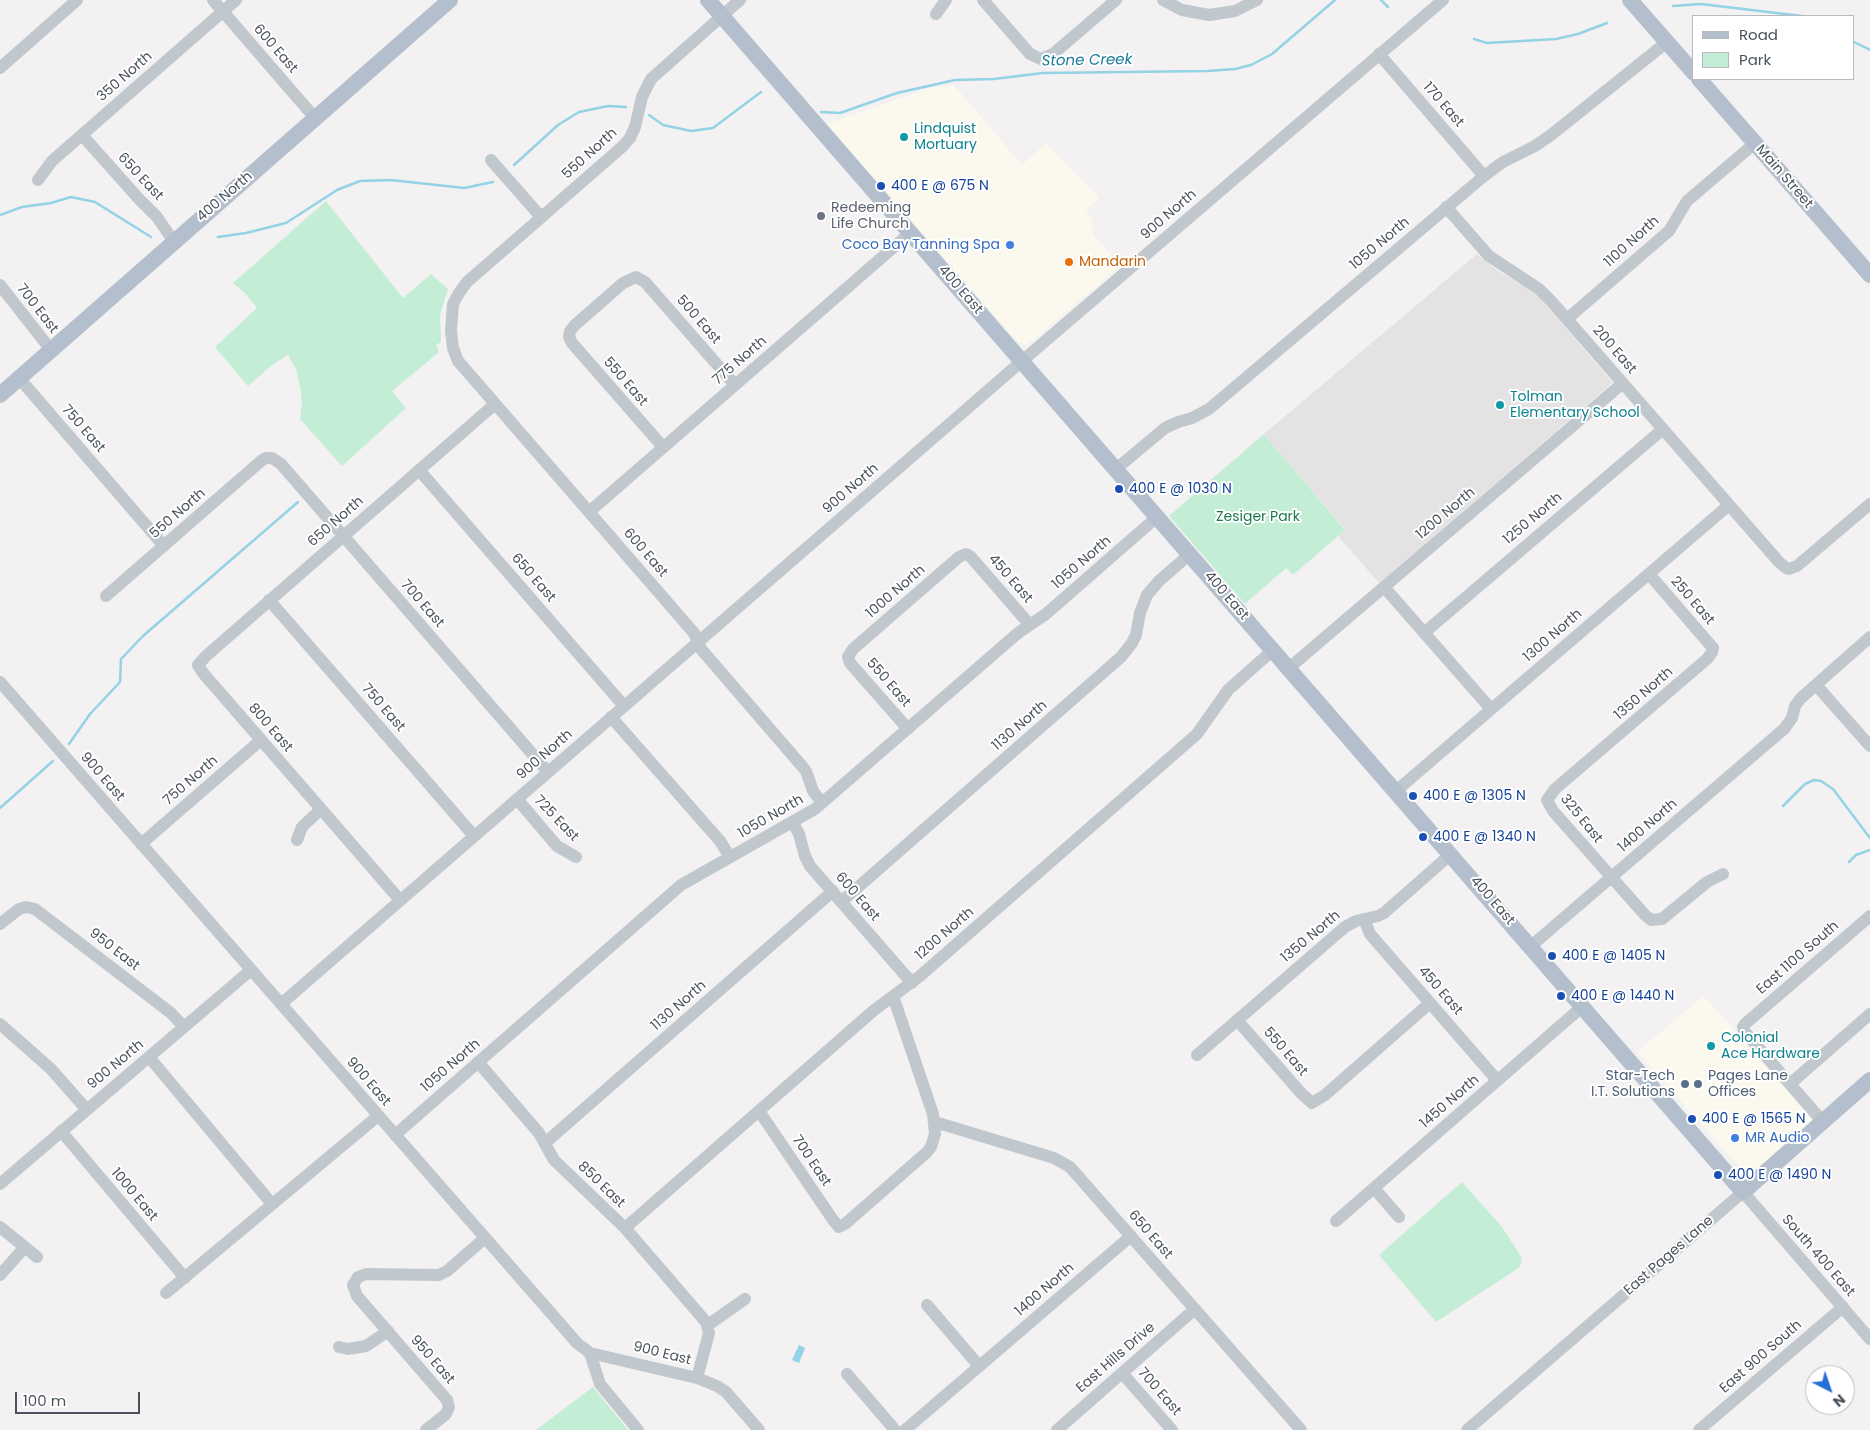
<!DOCTYPE html>
<html>
<head>
<meta charset="utf-8">
<style>
  body { margin:0 }
  #map { position:relative; width:1870px; height:1430px; overflow:hidden; background:#f3f1f1; font-family:Poppins,sans-serif }
  canvas { display:block }
  .legend { position:absolute; left:1692px; top:15px; width:162px; height:65px; box-sizing:border-box; background:#fff; border:1px solid #b7babe; margin:0; padding:6px 9px; list-style:none; font-size:15px; color:#4a535d }
  .legend li { display:flex; align-items:center; gap:10px; height:25px }
  .legend b { width:25px; border:1px solid #b7babe }
  .north { position:absolute; left:1805px; top:1365px; width:50px; height:50px; box-sizing:border-box; background:#fff; border:1px solid #b7babe; border-radius:50%; rotate:139deg; font-size:14px; font-weight:700; line-height:20px; text-align:center; color:#4a535d }
  .north::after { content:''; display:block; margin:auto; width:18px; height:22px; background:#266ed8; clip-path:polygon(50% 0,100% 100%,50% 72%,0 100%) }
  .scale { position:absolute; left:15px; top:1392px; width:125px; height:22px; box-sizing:border-box; border:2px solid #4a535d; border-top:0; padding-left:6px; font-size:15px; line-height:18px; white-space:nowrap; color:#4a535d; -webkit-text-stroke:4px #fff; paint-order:stroke }
</style>
</head>
<body>
<div id="map">
<canvas width="1870" height="1430"></canvas>
<ul class="legend">
<li><b style="height:6px;background:#b3bfcd"></b>Road</li>
<li><b style="height:14px;background:#c3edd5"></b>Park</li>
</ul>
<div class="north">N</div>
<div class="scale">100 m</div>
</div>
<script>
const c = document.querySelector('canvas').getContext('2d');
c.lineJoin = 'round';
function paint(path, color) { c.fillStyle = color; c.fill(path, 'evenodd'); }
const poly = rows => new Path2D(rows.map(r => 'M' + r).join(''));
function strokePath(path, color, width, dash) { c.strokeStyle = color; c.lineWidth = width; c.lineCap = dash ? 'butt' : 'round'; c.setLineDash(dash || []); c.stroke(path); }
function label(font, color, halo, rows, align = 'center') {
  c.font = font + ' Poppins,sans-serif'; c.lineWidth = 4; c.setLineDash([]); c.textBaseline = 'middle'; c.strokeStyle = halo; c.fillStyle = color; for (const [text, x, y, turn = 0] of rows) {
    c.save(); c.translate(x, y); c.rotate((+turn || 0) * Math.PI / 180); c.textAlign = isNaN(turn) ? turn : align; if (halo) c.strokeText(text, 0, 0); c.fillText(text, 0, 0); c.restore();
  }
}
const commercial = poly([
  [954,85,1022,165,1046,143,1099,198,1086,210,1092,220,1093,234,1120,266,1027,345,1018,342,827,124,933,87],
  [1702,997,1709,1001,1813,1121,1751,1174,1741,1169,1637,1052]
]);
const education = poly([
  [1477,254,1499,272,1524,286,1541,299,1612,382,1608,387,1379,583,1338,536,1345,529,1264,434]
]);
const green = poly([
  [326,201,403,298,431,274,448,289,440,315,441,342,436,345,439,352,392,391,406,408,342,466,300,419,302,403,300,386,296,369,288,355,272,365,248,386,215,347,257,308,245,293,233,283],
  [1264,434,1345,530,1293,575,1286,568,1245,604,1169,516],
  [1462,1182,1502,1227,1522,1258,1520,1267,1436,1322,1379,1255],
  [593,1387,628,1430,536,1430]
]);
const water = poly([
  [799,1345,805,1348,799,1363,792,1360]
]);
const stream = poly([
  [1381,0,1388,7],
  [1673,6,1701,4,1802,16],
  [1474,39,1487,43,1556,39,1578,34,1607,23],
  [1854,42,1870,50],
  [821,112,840,113,897,93,955,80,994,79,1043,73,1207,71,1235,69,1251,65,1272,54,1335,0],
  [649,115,663,125,691,131,713,128,761,92],
  [514,165,558,125,579,112,608,106,626,107],
  [0,215,22,207,51,203,71,197,95,202,151,237],
  [218,237,246,233,286,223,337,190,360,181,391,180,464,188,493,182],
  [69,744,90,714,120,682,121,659,143,636,298,502],
  [1783,806,1805,784,1814,780,1821,781,1833,789,1870,838],
  [0,808,53,761],
  [1849,862,1856,855,1870,850]
]);
const minor = poly([
  [213,0,315,118],
  [740,0,651,79,642,97,635,127,630,138,622,147,467,282,459,293,453,304,451,331,453,348,458,361,694,633,701,649,801,765,806,771,813,791,822,803],
  [983,0,1030,54,1041,59,1053,54,1116,0],
  [1163,0,1182,10,1209,15,1235,11,1257,0],
  [936,14,946,0],
  [1379,54,1484,176],
  [0,68,77,0],
  [82,135,139,199,157,217,174,242],
  [491,160,541,217],
  [38,180,52,161,236,0],
  [1446,207,1489,256,1539,289,1551,301,1779,562,1786,568,1789,569,1797,566,1870,504],
  [0,285,51,350],
  [1567,319,1669,231,1687,201,1755,143],
  [19,378,164,546],
  [663,447,572,343,569,337,570,331,575,325,623,283,636,277,645,282,735,385],
  [1116,469,1165,428,1178,422,1192,418,1209,409,1484,176,1503,162,1535,146,1551,135,1667,42],
  [419,470,624,706],
  [589,512,910,233],
  [1649,574,1713,648,1712,652,1707,659,1555,789,1547,800,1553,811,1645,915,1651,920,1662,919,1707,882,1723,874],
  [1384,587,1491,709],
  [106,596,261,461,266,458,272,458,281,464,548,772],
  [269,600,474,836],
  [1424,633,1663,429],
  [1289,668,1623,383],
  [0,682,577,1343,590,1353,697,1378,717,1386,726,1392,759,1430],
  [1816,685,1870,746],
  [611,717,720,841,730,857],
  [908,729,850,663,848,657,853,649,959,557,966,554,970,556,1030,625],
  [1396,791,1729,505],
  [517,799,557,846,576,857],
  [793,823,799,834,805,856,810,866,912,983],
  [297,840,302,827,321,809],
  [141,844,261,740],
  [400,900,203,673,198,665,206,656,495,404],
  [841,902,1121,657,1132,643,1136,635,1140,613,1147,595,1159,581,1190,554],
  [1364,919,1370,934,1497,1080],
  [0,924,19,909,26,907,35,909,171,1013,184,1027],
  [1531,946,1784,729,1792,718,1795,706,1801,698,1870,637],
  [281,1004,1022,361,1443,0],
  [1237,1020,1301,1093,1312,1103,1325,1095,1430,1003],
  [0,1024,51,1069,87,1110],
  [1197,1055,1345,927,1356,921,1378,916,1384,913,1451,854],
  [149,1057,272,1204],
  [478,1062,539,1133,554,1160,625,1228,706,1322,709,1333,697,1378],
  [1790,1084,1870,1014],
  [759,1111,833,1220,839,1227,845,1224,926,1153,931,1147,935,1134,933,1114,893,996],
  [935,1122,1054,1158,1070,1167,1301,1430],
  [1823,1122,1744,1031,1743,1027,1745,1024,1870,916],
  [61,1131,185,1278],
  [395,1135,681,885,815,809,1018,633,1046,614,1157,517],
  [545,1143,833,891],
  [0,1184,251,970],
  [1374,1188,1399,1217],
  [1336,1221,1583,1006],
  [0,1227,37,1257],
  [625,1228,873,1011,920,976,1197,734,1228,690,1273,650],
  [0,1275,25,1247],
  [166,1293,378,1116],
  [927,1305,979,1366],
  [708,1325,745,1299],
  [339,1347,348,1349,366,1346,388,1331],
  [590,1353,600,1384,638,1430],
  [1122,1373,1172,1430],
  [847,1374,895,1430],
  [426,1430,446,1414,449,1407,447,1400,357,1296,353,1285,358,1277,366,1274,439,1275,447,1271,485,1238],
  [905,1430,1131,1236],
  [1057,1430,1195,1309],
  [1467,1430,1743,1192,1870,1339],
  [1699,1430,1843,1307]
]);
const major = poly([
  [708,0,1743,1192,1870,1080],
  [1630,0,1694,73],
  [1699,79,1870,275],
  [0,395,450,0]
]);
const markers = [
  [904,137,5,"#0f9aa8"],
  [881,186,5,"#1a4fb4"],
  [821,216,5,"#6b7280"],
  [1010,245,5,"#3f7fe0"],
  [1069,262,5,"#e8710a"],
  [1500,405,5,"#0f9aa8"],
  [1119,489,5,"#1a4fb4"],
  [1413,796,5,"#1a4fb4"],
  [1423,837,5,"#1a4fb4"],
  [1552,956,5,"#1a4fb4"],
  [1561,996,5,"#1a4fb4"],
  [1711,1046,5,"#0f9aa8"],
  [1685,1084,5,"#5c6f8a"],
  [1698,1084,5,"#5c6f8a"],
  [1692,1119,5,"#1a4fb4"],
  [1735,1138,5,"#3f7fe0"],
  [1718,1175,5,"#1a4fb4"]
];
const streetNames = [
  ["600 East",275,49,49],
  ["350 North",125,77,-41],
  ["170 East",1443,105,49],
  ["550 North",590,154,-42],
  ["650 East",140,177,47],
  ["Main Street",1784,177,49],
  ["400 North",225,197,-41],
  ["900 North",1169,215,-41],
  ["1100 North",1632,242,-42],
  ["1050 North",1380,244,-40],
  ["400 East",960,290,49],
  ["700 East",37,309,52],
  ["500 East",698,320,49],
  ["200 East",1614,350,49],
  ["775 North",740,361,-41],
  ["550 East",625,382,49],
  ["750 East",83,429,49],
  ["900 North",851,489,-41],
  ["550 North",178,514,-41],
  ["1200 North",1446,514,-40],
  ["1250 North",1533,519,-40],
  ["650 North",336,522,-41],
  ["600 East",645,553,49],
  ["1050 North",1082,563,-41],
  ["650 East",533,578,49],
  ["450 East",1010,579,49],
  ["1000 North",896,592,-41],
  ["400 East",1226,596,49],
  ["250 East",1692,601,49],
  ["700 East",422,604,49],
  ["1300 North",1553,636,-41],
  ["550 East",888,683,49],
  ["1350 North",1644,694,-41],
  ["750 East",383,708,49],
  ["1130 North",1020,726,-41],
  ["800 East",270,728,49],
  ["900 North",545,755,-41],
  ["900 East",102,777,49],
  ["750 North",191,781,-41],
  ["1050 North",771,817,-30],
  ["725 East",556,819,46],
  ["325 East",1581,819,51],
  ["1400 North",1648,826,-41],
  ["600 East",857,897,49],
  ["400 East",1492,901,49],
  ["1200 North",945,934,-41],
  ["1350 North",1311,937,-40],
  ["950 East",114,950,38],
  ["East 1100 South",1798,958,-41],
  ["450 East",1440,991,49],
  ["1130 North",679,1006,-41],
  ["550 East",1285,1052,49],
  ["900 North",116,1065,-40],
  ["1050 North",451,1066,-41],
  ["900 East",368,1082,49],
  ["1450 North",1450,1102,-41],
  ["700 East",811,1161,56],
  ["850 East",601,1185,44],
  ["1000 East",134,1195,50],
  ["650 East",1150,1235,49],
  ["East Pages Lane",1669,1256,-41],
  ["South 400 East",1818,1256,49],
  ["1400 North",1045,1290,-41],
  ["900 East",662,1354,14],
  ["East 900 South",1761,1357,-41],
  ["East Hills Drive",1116,1358,-41],
  ["950 East",432,1360,49],
  ["700 East",1159,1392,49]
];
const cultureNames = [
  ["Lindquist",914,129],
  ["Mortuary",914,145],
  ["Tolman",1510,397],
  ["Elementary School",1510,413],
  ["Colonial",1721,1038],
  ["Ace Hardware",1721,1054]
];
const transitNames = [
  ["400 E @ 675 N",891,186],
  ["400 E @ 1030 N",1129,489],
  ["400 E @ 1305 N",1423,796],
  ["400 E @ 1340 N",1433,837],
  ["400 E @ 1405 N",1562,956],
  ["400 E @ 1440 N",1571,996],
  ["400 E @ 1565 N",1702,1119],
  ["400 E @ 1490 N",1728,1175]
];
const worshipNames = [
  ["Redeeming",831,208],
  ["Life Church",831,224]
];
const shopNames = [
  ["Coco Bay Tanning Spa",1000,245],
  ["MR Audio",1745,1138,"left"]
];
const foodNames = [
  ["Mandarin",1079,262]
];
const parkNames = [
  ["Zesiger Park",1258,517]
];
const serviceNames = [
  ["Star-Tech",1675,1076],
  ["I.T. Solutions",1675,1092],
  ["Pages Lane",1708,1076,"left"],
  ["Offices",1708,1092,"left"]
];
const waterNames = [
  ["Stone Creek",1087,61,-1]
];
paint(commercial, '#fbf8ed');
paint(education, '#e4e2e2');
paint(green, '#c3edd5');
paint(water, '#94d2e6');
strokePath(stream, '#94d2e6', 2.5);
strokePath(minor, '#c0c8ce', 12);
strokePath(major, '#b3bfcd', 16);
for (const [x, y, r, color] of markers) { const dot = new Path2D(); dot.arc(x, y, r, 0, 2 * Math.PI); c.fillStyle = color; c.fill(dot); strokePath(dot, '#fff', 2); }
label('14px', '#4a535d', '#fff', streetNames);
label('14px', '#0d838f', '#fff', cultureNames, 'left');
label('14px', '#164399', '#fff', transitNames, 'left');
label('14px', '#5b616d', '#fff', worshipNames, 'left');
label('14px', '#366cbe', '#fff', shopNames, 'right');
label('14px', '#c56008', '#fff', foodNames, 'left');
label('14px', '#1e7b50', '#fff', parkNames);
label('14px', '#4e5e75', '#fff', serviceNames, 'right');
label('italic 15px', '#177b9c', '#fff', waterNames);
</script>
</body>
</html>
